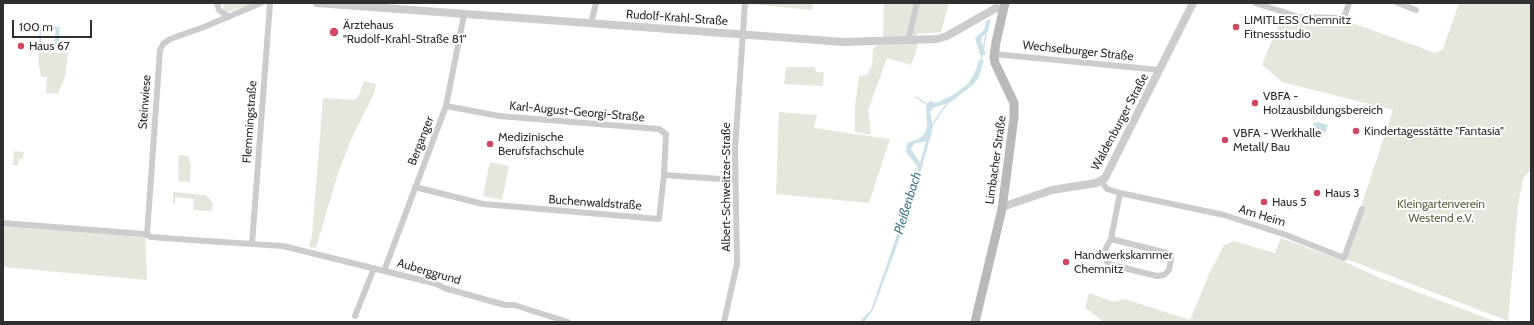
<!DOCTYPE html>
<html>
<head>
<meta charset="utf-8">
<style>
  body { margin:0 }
  #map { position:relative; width:1534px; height:325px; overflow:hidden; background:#fff; font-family:Cabin,sans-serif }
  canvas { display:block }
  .frame { position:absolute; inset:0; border:4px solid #2f2f2f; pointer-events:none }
  .scale { position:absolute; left:12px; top:20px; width:80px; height:18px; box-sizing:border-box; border:2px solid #2f2f2f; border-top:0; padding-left:5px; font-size:12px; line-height:14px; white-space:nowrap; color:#2f2f2f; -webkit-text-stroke:3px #fff; paint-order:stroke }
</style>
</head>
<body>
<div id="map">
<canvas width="1534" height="325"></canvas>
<div class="frame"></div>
<div class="scale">100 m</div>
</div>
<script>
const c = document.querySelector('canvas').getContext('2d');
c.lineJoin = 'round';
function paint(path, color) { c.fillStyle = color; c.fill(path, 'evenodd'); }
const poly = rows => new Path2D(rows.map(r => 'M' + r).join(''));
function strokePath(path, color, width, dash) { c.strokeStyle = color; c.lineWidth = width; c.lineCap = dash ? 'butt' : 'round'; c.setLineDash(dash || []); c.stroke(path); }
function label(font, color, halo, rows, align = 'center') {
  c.font = font + ' Cabin,sans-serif'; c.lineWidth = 4; c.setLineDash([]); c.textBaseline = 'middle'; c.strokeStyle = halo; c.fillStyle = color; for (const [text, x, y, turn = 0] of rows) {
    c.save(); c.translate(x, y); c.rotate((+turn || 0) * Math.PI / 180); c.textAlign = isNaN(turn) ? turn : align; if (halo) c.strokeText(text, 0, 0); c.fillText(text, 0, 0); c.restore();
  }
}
const green = poly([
  [224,3,250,3,251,5,227,12,223,9],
  [751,3,813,3,812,10,751,4],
  [884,3,949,3,941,32,917,34,917,48,911,65,887,58,868,110,871,135,855,132,855,106,859,76,867,75,872,65,873,48,883,41],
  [1459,3,1531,3,1531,169,1523,179,1518,206,1508,321,1344,258,1393,110,1282,82,1262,65,1282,16,1347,21,1435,53,1443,49],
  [39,53,68,53,65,77,58,94,46,93,47,77,41,77,38,59],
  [786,67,815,67,816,72,824,72,823,86,784,84],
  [364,81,376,84,374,94,351,140,339,170,316,248,309,247,312,235,323,98,355,100,359,95],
  [779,112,817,115,814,128,890,139,869,203,776,194],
  [14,151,24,152,23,159,19,159,18,166,13,165],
  [179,155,188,156,191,165,190,182,178,181],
  [490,162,509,166,502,200,483,196],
  [173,192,205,195,210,199,213,204,211,211,193,210,194,199,175,197,175,204,173,203],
  [1283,197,1292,200,1294,202,1292,208,1290,209,1279,205,1279,199],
  [3,225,145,237,147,280,3,267],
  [1281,238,1343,261,1380,278,1497,322,1104,322,1085,308,1089,293,1114,302,1125,299,1190,320,1209,274,1224,245,1234,241,1275,253]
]);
const water = poly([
  [991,18,988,32,982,37,981,42,985,51,985,55,980,55,975,38,984,30,986,21],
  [40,26,60,27,58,48,39,48],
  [41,28,56,29,54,44,41,44],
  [979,60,984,60,979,77,974,84,951,102,933,108,930,112,933,126,931,135,908,216,904,214,918,172,917,166,906,152,907,143,920,138,925,133,927,127,926,105,930,101,936,103,953,95,968,84,976,70],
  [926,141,920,163,911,149,914,144],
  [1318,122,1328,125,1325,133,1313,128,1313,123],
  [901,223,905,224,873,310,864,322,859,322,871,310]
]);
const stream = poly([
  [983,50,986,34],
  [981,62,982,54],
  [916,97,928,105],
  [932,125,948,102],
  [902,225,906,213]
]);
const minor = poly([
  [217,3,219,10,229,17],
  [1255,3,1299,17,1339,18,1345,15,1349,3],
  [1398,3,1416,10],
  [591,24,596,3],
  [908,41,917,3],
  [994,54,1160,70],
  [446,106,499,116,659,129,666,134,664,175],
  [1101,181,1107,189,1120,193,1224,215,1286,235,1344,258,1362,209],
  [415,187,483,204,659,219,664,175,735,180],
  [3,223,144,234,151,237,177,239,283,246,437,284,444,288,505,305,514,305,568,322],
  [147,235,160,50,163,44,170,39,204,27,261,3],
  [1111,239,1167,253,1171,259,1169,270,1164,275,1157,276,1112,265,1107,262,1104,256,1105,250,1111,239,1120,193],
  [252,244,270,3],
  [384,271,446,106,464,15],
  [355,316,374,268],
  [724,322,737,264,735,149,745,3]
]);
const tertiary = poly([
  [317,3,844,42,937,39,947,36,996,8,1003,10],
  [1002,207,1052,190,1096,183,1105,178,1193,3]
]);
const secondary = poly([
  [975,322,1002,209,1014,117,1014,103,995,63,994,57,996,42,1005,3]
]);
const markers = [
  [1236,27,4,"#d04764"],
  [334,32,5,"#d04764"],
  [21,46,4,"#d04764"],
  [1255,103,4,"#d04764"],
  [1356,131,4,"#d04764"],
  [1225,140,4,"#d04764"],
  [490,144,4,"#d04764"],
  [1317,193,4,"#d04764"],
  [1264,202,4,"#d04764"],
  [1066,262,4,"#d04764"]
];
const streetNames = [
  ["Rudolf-Krahl-Straße",677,18,4],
  ["Wechselburger Straße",1078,51,6],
  ["Steinwiese",145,102,-86],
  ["Karl-August-Georgi-Straße",577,112,5],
  ["Flemmingstraße",250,122,-86],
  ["Waldenburger Straße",1120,122,-62],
  ["Berganger",421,141,-69],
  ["Limbacher Straße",996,160,-82],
  ["Albert-Schweitzer-Straße",726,187,-90],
  ["Buchenwaldstraße",595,203,4],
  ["Am Heim",1262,216,17],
  ["Auberggrund",429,272,16]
];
const poiNames = [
  ["LIMITLESS Chemnitz",1244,20],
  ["Fitnessstudio",1244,34],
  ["Ärztehaus",343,25],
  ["\"Rudolf-Krahl-Straße 81\"",343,39],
  ["Haus 67",29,46],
  ["VBFA -",1263,96],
  ["Holzausbildungsbereich",1263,110],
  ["Kindertagesstätte \"Fantasia\"",1364,131],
  ["VBFA - Werkhalle",1233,133],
  ["Metall/ Bau",1233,147],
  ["Medizinische",498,137],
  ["Berufsfachschule",498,151],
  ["Haus 3",1325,193],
  ["Haus 5",1272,202],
  ["Handwerkskammer",1074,255],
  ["Chemnitz",1074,269]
];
const parkNames = [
  ["Kleingartenverein",1441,204],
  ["Westend e.V.",1441,218]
];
const waterNames = [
  ["Pleißenbach",908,203,-73]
];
paint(green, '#e4e7dc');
paint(water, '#cde1e8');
strokePath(stream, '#cde1e8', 1.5);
strokePath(minor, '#ccc', 6);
strokePath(tertiary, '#ccc', 8);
strokePath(secondary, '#b9b9b9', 9);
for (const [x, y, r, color] of markers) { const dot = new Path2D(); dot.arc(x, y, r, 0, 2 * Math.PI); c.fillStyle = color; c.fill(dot); strokePath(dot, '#fff', 1.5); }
label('12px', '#2f2f2f', '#fff', streetNames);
label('12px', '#2f2f2f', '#fff', poiNames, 'left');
label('12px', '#576541', '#fff', parkNames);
label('italic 13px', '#467788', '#fff', waterNames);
</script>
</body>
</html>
